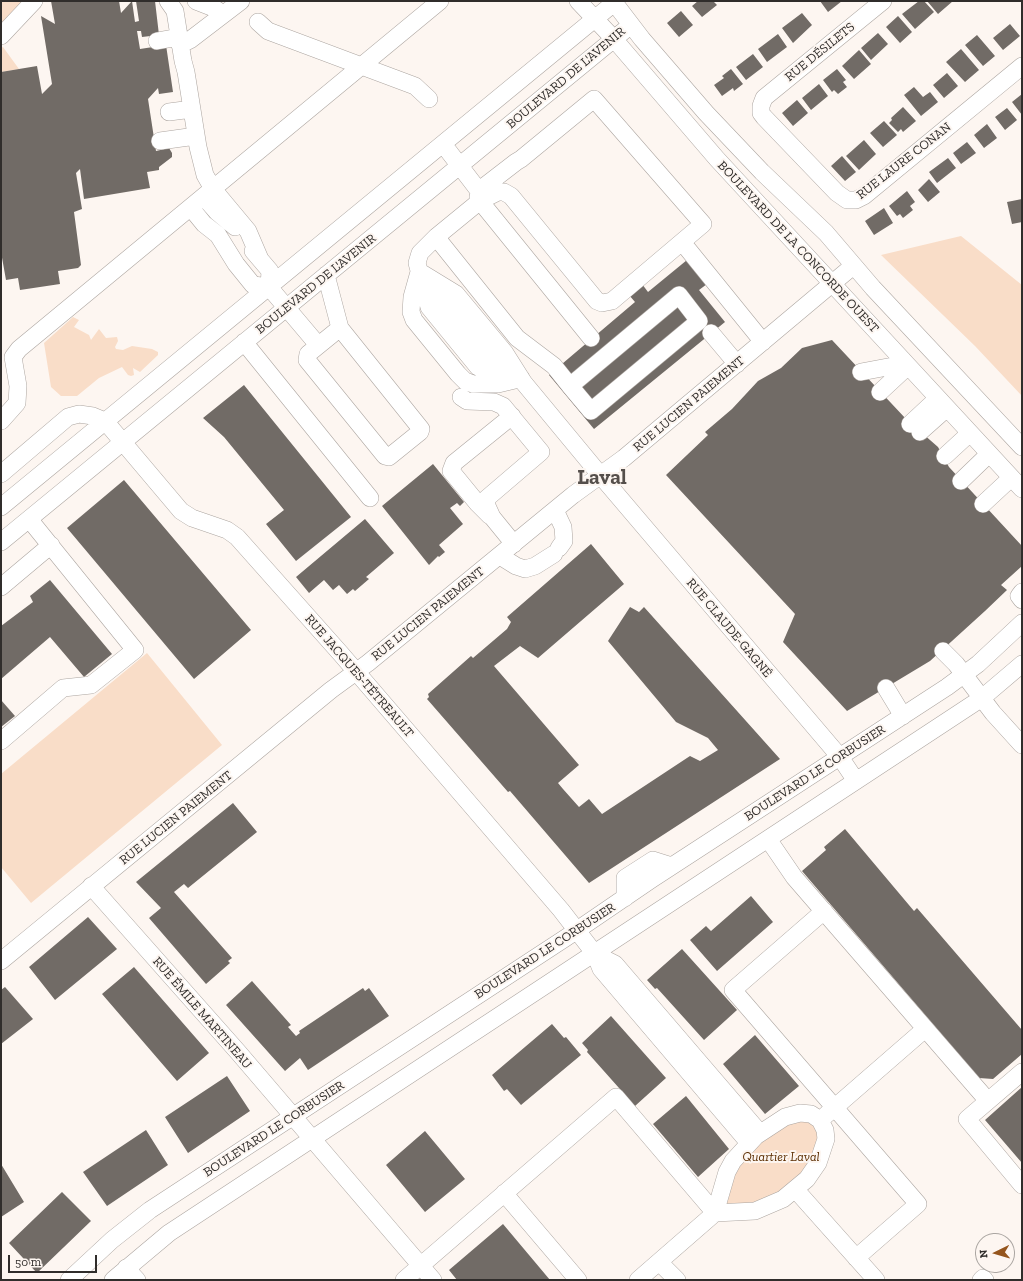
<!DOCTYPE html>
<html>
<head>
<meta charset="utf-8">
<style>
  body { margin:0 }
  #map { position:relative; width:1023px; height:1281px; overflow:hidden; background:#fdf6f1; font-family:"Zilla Slab",serif }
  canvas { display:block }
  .frame { position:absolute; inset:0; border:2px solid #302d2b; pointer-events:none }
  .north { position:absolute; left:975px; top:1233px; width:40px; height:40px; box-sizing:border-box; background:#fdf6f1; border:1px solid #aba6a2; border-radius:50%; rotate:265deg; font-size:11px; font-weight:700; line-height:16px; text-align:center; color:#302d2b }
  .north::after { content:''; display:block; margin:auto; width:14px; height:18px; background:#95551d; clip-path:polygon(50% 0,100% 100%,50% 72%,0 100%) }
  .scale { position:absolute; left:8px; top:1255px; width:89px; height:18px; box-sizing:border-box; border:2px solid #302d2b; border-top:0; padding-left:5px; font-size:12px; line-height:14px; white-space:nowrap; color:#302d2b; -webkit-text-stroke:3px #fdf6f1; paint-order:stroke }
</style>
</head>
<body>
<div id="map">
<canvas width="1023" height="1281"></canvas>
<div class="frame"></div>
<div class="north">N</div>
<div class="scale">50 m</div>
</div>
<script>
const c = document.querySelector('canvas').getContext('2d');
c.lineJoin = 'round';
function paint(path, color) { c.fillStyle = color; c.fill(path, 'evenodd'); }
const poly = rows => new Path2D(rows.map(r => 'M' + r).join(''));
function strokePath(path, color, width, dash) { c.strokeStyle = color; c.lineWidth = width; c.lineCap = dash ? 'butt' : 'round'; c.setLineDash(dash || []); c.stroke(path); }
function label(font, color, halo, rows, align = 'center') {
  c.font = font + ' "Zilla Slab",serif'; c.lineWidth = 4; c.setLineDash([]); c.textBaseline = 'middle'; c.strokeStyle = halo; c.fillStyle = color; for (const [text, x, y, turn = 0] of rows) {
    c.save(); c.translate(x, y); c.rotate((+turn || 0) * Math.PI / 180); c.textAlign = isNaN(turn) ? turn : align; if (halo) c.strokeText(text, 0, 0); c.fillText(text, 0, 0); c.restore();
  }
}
const green = poly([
  [1,1,25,1,1,26],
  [3,47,19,69,1,72,1,48],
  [961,236,1022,285,1022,396,975,346,881,255],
  [73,317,79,320,74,327,89,335,91,340,99,329,106,338,117,337,118,341,115,347,116,349,123,350,132,346,152,349,158,352,158,355,140,372,133,368,134,375,131,376,128,375,122,367,99,378,77,396,61,396,51,387,44,343],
  [147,653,222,745,31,903,1,867,1,774],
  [810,1116,821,1132,805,1175,781,1194,753,1206,720,1207,735,1159,786,1120]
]);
const building = poly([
  [51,1,119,1,121,13,132,1,135,22,139,21,136,1,155,1,159,35,142,37,141,31,137,31,140,49,166,45,173,92,159,94,158,88,148,99,156,151,169,148,172,153,172,157,159,167,159,170,147,172,150,188,84,199,80,169,76,173,82,209,74,212,81,265,78,268,58,271,60,284,20,290,18,278,6,280,1,252,1,72,37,66,42,94,52,84,41,16,55,24],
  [698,1,713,1,717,5,702,17,692,6],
  [820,1,842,1,828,12],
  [919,1,924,1,934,12,915,29,902,14],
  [927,1,953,1,938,14],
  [681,11,693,25,679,37,667,23],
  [802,13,812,25,793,43,782,28],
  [898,16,912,32,900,43,886,27],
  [1010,24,1020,36,1003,50,993,38],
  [878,33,888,44,871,60,861,48],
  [778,34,787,47,767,62,758,49],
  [977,35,995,56,983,66,965,45],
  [961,49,979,70,965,82,946,62],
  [859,50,871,64,854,79,842,66],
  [753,54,763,67,746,80,736,67],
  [731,69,743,84,734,91,733,88,722,96,714,85,724,78,722,76],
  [837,69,846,80,843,82,847,87,838,94,834,90,832,92,823,80],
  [947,73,958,86,944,98,933,85],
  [819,84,828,96,811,110,802,98],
  [914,87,923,97,930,92,938,102,921,116,904,95],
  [1022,94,1022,115,1012,102],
  [797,100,808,113,793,126,782,113],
  [903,107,916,121,903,132,901,129,898,132,889,123,892,120,891,118],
  [1007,108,1017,120,1005,130,995,117],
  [884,121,897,135,883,147,870,133],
  [987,124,997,138,984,148,974,135],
  [864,140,876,154,859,170,846,156],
  [967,142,976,153,961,164,953,153],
  [842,156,856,172,845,181,831,166],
  [948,158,956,168,937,183,929,172],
  [929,179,940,192,928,202,918,190],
  [907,191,915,202,910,206,913,210,903,218,900,214,897,216,889,206],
  [1022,199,1022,222,1012,224,1007,202],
  [884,208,893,223,874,235,865,221],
  [687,260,707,284,699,290,725,322,594,429,549,375,635,302,629,295,642,284,648,292],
  [832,340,906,419,938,447,949,467,1022,546,1022,566,1001,585,1007,590,985,611,930,661,847,711,783,642,795,614,666,475,708,435,705,432,732,409,758,381,781,368,802,348],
  [244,385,351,517,296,561,266,524,284,510,224,437,203,418],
  [433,464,464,502,460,506,457,503,450,508,463,524,439,545,445,552,439,557,438,556,429,565,382,506],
  [124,480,251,630,194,679,67,528],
  [365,519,394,553,366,577,369,579,355,591,353,589,347,594,339,585,333,590,324,580,309,593,296,577],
  [591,544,624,584,538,658,520,646,494,666,579,765,558,783,563,789,579,807,589,799,602,814,690,756,700,761,718,750,708,738,676,722,608,641,630,607,639,612,644,607,780,759,589,883,510,791,508,792,427,699,429,697,428,694,471,656,473,658,507,629,511,622,507,617],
  [50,580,112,654,84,677,50,637,1,679,1,626,33,602,30,596],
  [1,700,15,716,1,727],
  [233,803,257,832,188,888,184,884,174,892,232,958,228,961,230,963,206,984,149,918,161,908,136,882],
  [845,829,914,911,917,908,1022,1030,1022,1054,993,1079,979,1078,802,871,826,850,824,847],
  [751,896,773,922,717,971,690,940,706,926,711,931],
  [88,917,117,949,55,1000,29,967],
  [682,949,737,1010,704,1040,657,988,655,989,647,980],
  [134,967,209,1053,177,1081,102,994],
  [252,981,291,1025,288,1027,296,1036,300,1033,299,1031,363,988,365,991,369,988,389,1016,308,1070,300,1058,285,1071,226,1005],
  [5,987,33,1019,1,1044,1,990],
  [611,1016,666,1078,635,1106,587,1052,588,1050,582,1043],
  [552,1024,564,1038,566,1037,581,1055,521,1105,507,1089,504,1091,492,1075],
  [755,1035,799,1086,765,1114,723,1064],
  [227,1076,250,1111,188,1153,165,1117],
  [1022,1087,1022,1163,985,1120],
  [686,1096,729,1149,698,1177,653,1124],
  [146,1130,168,1165,107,1206,83,1172],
  [425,1131,465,1179,425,1212,386,1165],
  [1,1164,24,1202,1,1217],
  [62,1192,91,1221,37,1273,9,1243],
  [503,1224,550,1280,457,1280,449,1270]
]);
const minor = poly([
  [168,1,175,11,183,61,186,72,198,147,205,175,213,189,248,231,260,259],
  [196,1,214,8,223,14],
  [578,1,614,39,717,159,1022,489],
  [613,1,642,39,706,113,762,172,826,233,873,288,1022,447],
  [883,1,764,98,761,106,761,113,764,117,837,193,847,200,856,200,864,196,1022,66],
  [258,22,268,31,415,86,429,99],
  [1,36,34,1],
  [157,41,179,37],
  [180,45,190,40,241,1],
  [169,112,192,109],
  [160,141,196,136],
  [443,144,479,191],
  [204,197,217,212,235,227],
  [191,208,204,224,218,235,236,264,253,285,269,287],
  [436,237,517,338,554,366,570,386,591,411,699,321,679,295,570,386],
  [682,242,763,342],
  [253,251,270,271,269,287,318,345],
  [419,272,412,297,411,312,414,320,458,374,465,381,473,384,498,384,519,379],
  [420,272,456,294,505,353,524,383,601,476,840,757,856,781],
  [326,275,340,328,421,429,420,432,389,457,385,456,307,360,308,354,340,328],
  [428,281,492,359,512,373],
  [711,333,737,364],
  [244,342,370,498],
  [861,372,893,366,902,359],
  [521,378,505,374,486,371,478,367,429,307,417,263,420,253,436,237,480,201,498,192,504,192,511,196,597,301,602,303,612,301,703,224,594,99,521,159,516,162,481,189,478,197,480,201,591,338],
  [880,392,908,366],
  [461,397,467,401,494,402,503,406,541,452,486,499,487,506,492,517,514,544],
  [1,421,17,403,18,386,13,357,19,349,440,1],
  [910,424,938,398],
  [920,432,947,408],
  [945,456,970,433],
  [1,474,68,417,79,414,93,416,105,421,181,511,192,518,227,530,237,537,341,654,561,910,595,954,601,969,749,1143],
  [961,481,989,454],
  [983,504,1011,478],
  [1,507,614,3],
  [555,510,563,527,564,541,559,548],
  [490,516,478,504,451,471,454,463,512,416],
  [1,542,631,25],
  [500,556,516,566,525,569,535,566,554,554],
  [1,587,51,545],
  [1022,592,1019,596,1022,600],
  [943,651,956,664,993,713,1022,745],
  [886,688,903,716],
  [1,741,63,688,91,685,135,650,29,519],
  [768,839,794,877,988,1101],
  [91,886,238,1052,433,1280],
  [625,898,625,878,653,860,672,866],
  [824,911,733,990,918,1204,856,1258],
  [595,954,615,964,760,1133],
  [1,961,331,690,368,663,573,495,624,458,853,266],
  [1022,1072,967,1119,1022,1185],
  [826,1115,925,1029],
  [795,1189,876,1280],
  [504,1193,578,1280],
  [659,1262,677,1280],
  [126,1268,137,1280],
  [69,1280,112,1240,150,1210,567,937,652,879,947,687,978,664,1022,623],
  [113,1280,169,1233,982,698,1022,664],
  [404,1280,616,1097,715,1213,755,1211,783,1199,807,1179,818,1163,826,1139,825,1130,820,1120,811,1114,800,1113,785,1117,756,1136,733,1161,727,1172,715,1213,638,1280],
  [981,1280,983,1278,985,1280]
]);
const streetNames = [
  ["RUE DÉSILETS",820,52,-39],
  ["BOULEVARD DE L'AVENIR",566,78,-40],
  ["RUE LAURE CONAN",904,161,-38],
  ["BOULEVARD DE LA CONCORDE OUEST",798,247,47],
  ["BOULEVARD DE L'AVENIR",316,284,-39],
  ["RUE LUCIEN PAIEMENT",689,404,-40],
  ["RUE LUCIEN PAIEMENT",428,614,-39],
  ["RUE CLAUDE-GAGNÉ",729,628,50],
  ["RUE JACQUES-TÉTREAULT",359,676,49],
  ["BOULEVARD LE CORBUSIER",815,773,-33],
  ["RUE LUCIEN PAIEMENT",176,818,-39],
  ["BOULEVARD LE CORBUSIER",545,951,-33],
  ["RUE ÉMILE MARTINEAU",202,1013,49],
  ["BOULEVARD LE CORBUSIER",274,1129,-33]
];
const parkNames = [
  ["Quartier Laval",781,1157]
];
const townNames = [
  ["Laval",602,478]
];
paint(green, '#f9ddc8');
paint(building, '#716b66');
strokePath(minor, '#aca5a0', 18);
strokePath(minor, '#fff', 17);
label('13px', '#302d2b', '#fdf6f1', streetNames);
label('italic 13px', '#5b2d00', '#fdf6f1', parkNames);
label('bold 21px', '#554f4b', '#fdf6f1', townNames);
</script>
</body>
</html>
